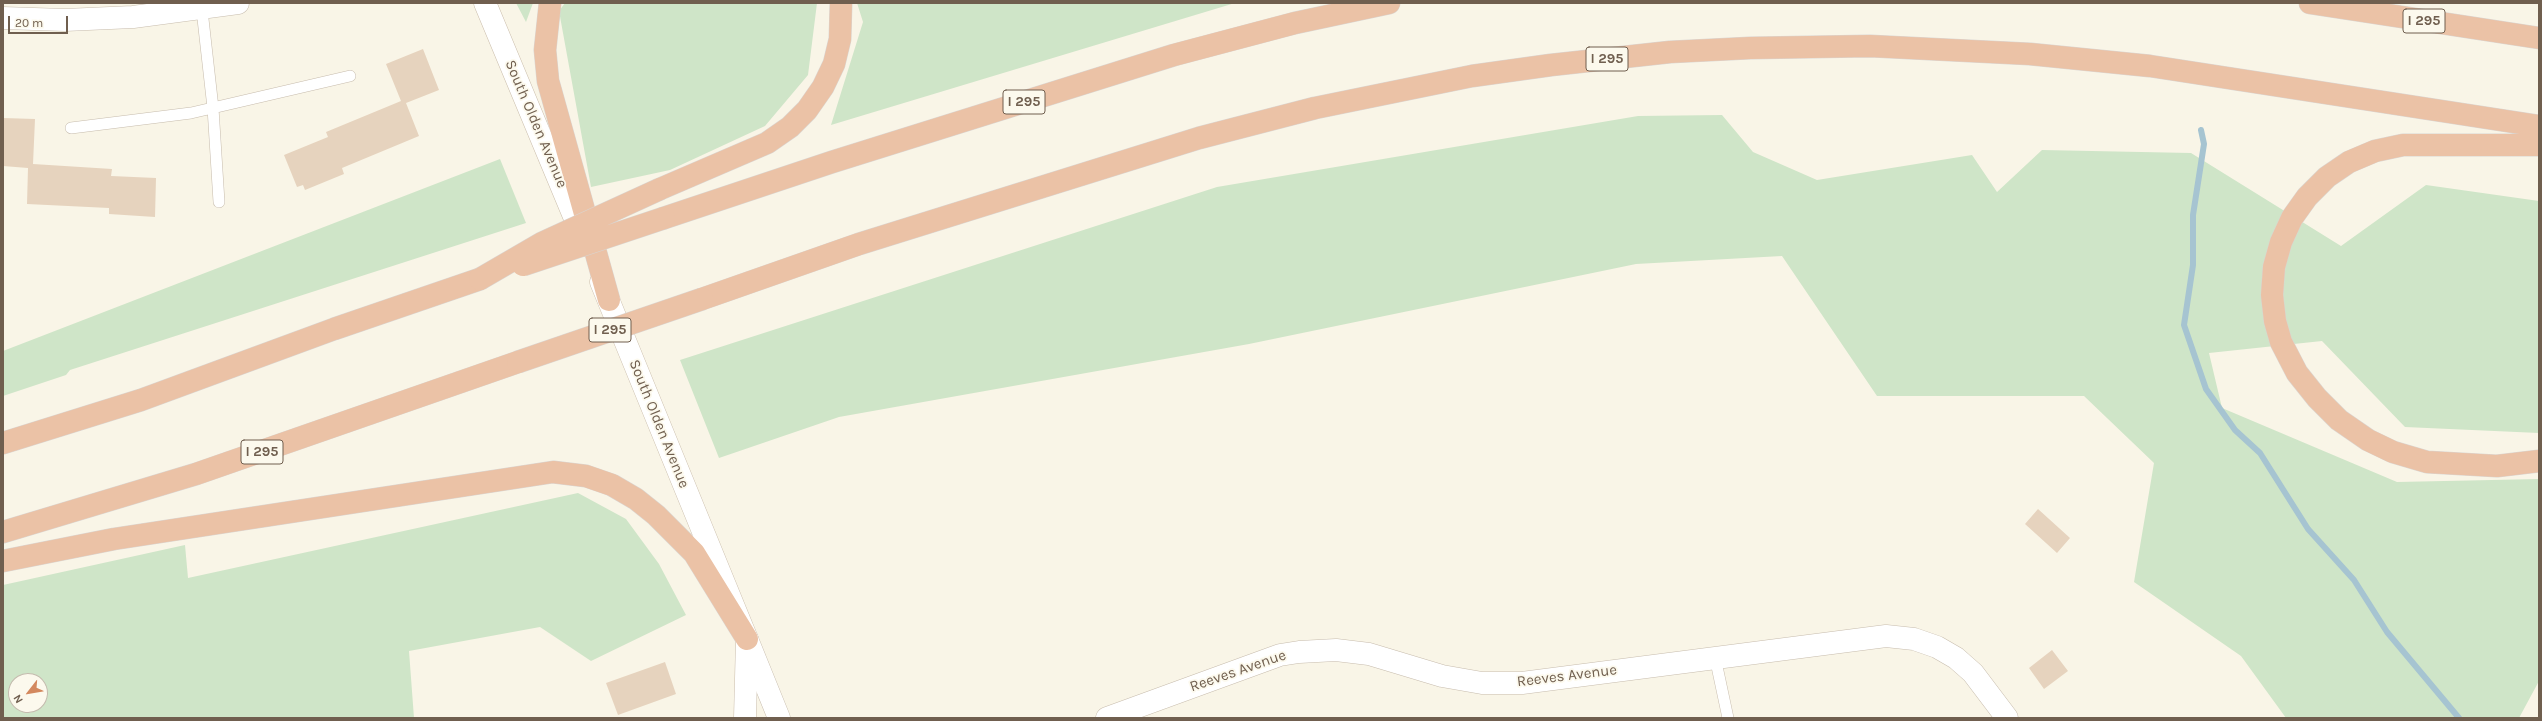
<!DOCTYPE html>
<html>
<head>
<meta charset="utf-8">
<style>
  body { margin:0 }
  #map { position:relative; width:2542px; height:721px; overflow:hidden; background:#f9f5e7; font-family:Karla,sans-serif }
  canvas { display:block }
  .frame { position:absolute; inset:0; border:4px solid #705f4f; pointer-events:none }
  .north { position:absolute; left:8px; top:673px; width:40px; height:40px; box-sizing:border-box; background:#fcf9ed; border:1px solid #c4bbae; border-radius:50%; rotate:239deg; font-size:11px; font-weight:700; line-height:16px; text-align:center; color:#705f4f }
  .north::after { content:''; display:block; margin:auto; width:14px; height:18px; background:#d3885d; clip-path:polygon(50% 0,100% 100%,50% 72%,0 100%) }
  .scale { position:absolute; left:8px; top:16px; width:60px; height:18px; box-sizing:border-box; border:2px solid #705f4f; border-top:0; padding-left:5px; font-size:12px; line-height:14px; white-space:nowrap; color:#705f4f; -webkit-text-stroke:3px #fcf9ed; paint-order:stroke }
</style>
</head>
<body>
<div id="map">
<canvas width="2542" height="721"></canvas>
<div class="frame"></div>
<div class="north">N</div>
<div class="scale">20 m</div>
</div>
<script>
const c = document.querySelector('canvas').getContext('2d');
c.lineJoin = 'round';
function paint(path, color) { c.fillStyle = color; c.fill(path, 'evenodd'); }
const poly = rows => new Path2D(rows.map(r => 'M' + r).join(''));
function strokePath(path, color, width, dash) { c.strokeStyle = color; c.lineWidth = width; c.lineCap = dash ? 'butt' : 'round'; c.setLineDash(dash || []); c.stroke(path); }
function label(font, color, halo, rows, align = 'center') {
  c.font = font + ' Karla,sans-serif'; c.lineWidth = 3.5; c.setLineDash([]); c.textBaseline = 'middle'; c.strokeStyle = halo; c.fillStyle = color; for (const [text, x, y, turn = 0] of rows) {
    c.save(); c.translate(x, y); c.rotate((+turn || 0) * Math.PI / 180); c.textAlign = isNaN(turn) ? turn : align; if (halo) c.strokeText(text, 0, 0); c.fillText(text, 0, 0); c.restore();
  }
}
const green = poly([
  [516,3,533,3,526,22],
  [565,3,817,3,808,75,765,126,670,170,591,187,559,11],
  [857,3,1235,3,831,125,863,22],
  [1722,115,1753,152,1817,180,1972,155,1997,192,2042,150,2191,153,2341,246,2426,185,2539,201,2539,433,2405,427,2322,341,2209,353,2222,408,2397,482,2539,479,2539,681,2519,718,2286,718,2241,656,2134,582,2154,463,2084,396,1877,396,1782,256,1636,264,1249,344,839,417,719,458,680,360,1217,187,1638,116],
  [500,159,526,223,70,370,66,375,3,396,3,351],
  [578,493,626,519,659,564,686,615,591,661,540,627,409,651,414,718,3,718,3,585,185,545,188,578],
  [16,681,40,681,40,705,16,705]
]);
const stream = poly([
  [2201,130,2204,144,2193,215,2193,265,2184,325,2206,389,2235,430,2260,453,2308,529,2354,580,2387,632,2459,718]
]);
const building = poly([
  [423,49,439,90,406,103,419,136,342,168,344,174,305,190,303,185,297,187,284,155,328,137,326,132,401,101,386,64],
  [3,118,35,119,33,164,112,169,111,176,156,178,155,217,109,214,109,208,27,204,28,168,3,166],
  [2038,509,2070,538,2057,553,2025,524],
  [2052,650,2068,671,2044,689,2029,668],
  [665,662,676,694,618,715,606,683]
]);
const service = poly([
  [202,10,213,108,219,202],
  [71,128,191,113,350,76],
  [1715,657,1728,718]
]);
const minor = poly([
  [3,18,65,20,133,17,238,3],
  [747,639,779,718],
  [1107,718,1280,655,1299,652,1336,650,1369,654,1442,676,1482,683,1522,683,1886,636,1914,639,1937,647,1956,658,1973,673,2007,718]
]);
const secondary = poly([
  [485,3,586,245],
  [601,282,747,639,745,718]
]);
const motorway = poly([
  [550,3,545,50,548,81,609,300],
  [2310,3,2539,38],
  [2539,145,2403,145,2375,151,2349,162,2327,177,2307,197,2292,218,2281,242,2274,267,2272,295,2275,321,2281,342,2297,373,2317,398,2339,420,2368,440,2393,452,2427,462,2497,466,2539,461],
  [660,189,767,143,790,127,807,110,823,87,834,64,840,39,841,3],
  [664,218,832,162,1174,55,1295,23,1389,3],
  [702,299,859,244,1199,138,1315,108,1472,76,1551,65,1670,52,1750,48,1870,46,2030,54,2150,66,2539,126],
  [3,443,141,400,334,329,480,279],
  [3,532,196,474,518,362],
  [3,561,114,539,553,472,586,476,612,485,636,499,656,515,694,553,747,639]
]);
const motorwayBridge = poly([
  [523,265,664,218],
  [480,279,542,243,660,189],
  [518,362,702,299]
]);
const shields = [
  [2424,21,42],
  [1607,59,42],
  [1024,102,42],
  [610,330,42],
  [262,452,42]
];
const shieldNames = [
  ["I 295",2424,21],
  ["I 295",1607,59],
  ["I 295",1024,102],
  ["I 295",610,330],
  ["I 295",262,452]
];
const streetNames = [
  ["South Olden Avenue",536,124,67],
  ["South Olden Avenue",659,424,68],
  ["Reeves Avenue",1238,671,-19],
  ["Reeves Avenue",1567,676,-7]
];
paint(green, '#cfe5c8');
strokePath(stream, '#a6c4d1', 6);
paint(building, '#e6d3be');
strokePath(service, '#c7bcad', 12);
strokePath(minor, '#c7bcad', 23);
strokePath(secondary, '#cabdab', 23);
strokePath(motorway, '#dad5d1', 23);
strokePath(service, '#fff', 11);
strokePath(minor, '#fff', 22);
strokePath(secondary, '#fff', 22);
strokePath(motorway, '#ebc2a6', 22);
strokePath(motorwayBridge, '#dad5d1', 23, []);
strokePath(motorwayBridge, '#ebc2a6', 22);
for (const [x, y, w] of shields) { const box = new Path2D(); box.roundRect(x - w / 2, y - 12, w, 24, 3); c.fillStyle = '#fcf9ed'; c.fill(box); strokePath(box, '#705f4f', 1); }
label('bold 14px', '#705f4f', null, shieldNames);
label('15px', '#705f4f', '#fcf9ed', streetNames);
</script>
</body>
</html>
